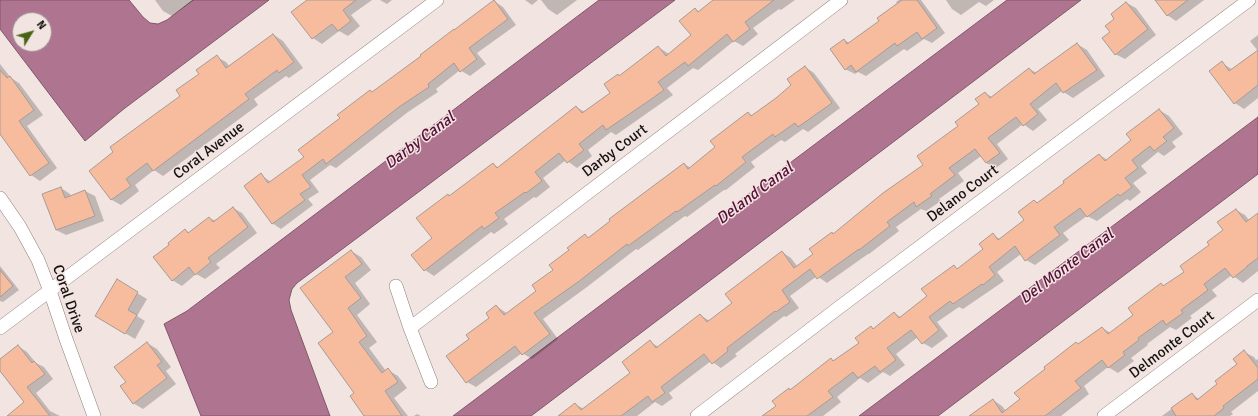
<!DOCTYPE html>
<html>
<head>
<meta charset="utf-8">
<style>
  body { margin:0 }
  #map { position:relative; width:1258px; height:416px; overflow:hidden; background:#f1e4e1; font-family:Signika,sans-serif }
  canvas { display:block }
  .north { position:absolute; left:12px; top:12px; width:40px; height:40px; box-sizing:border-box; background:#f1e4e1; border:1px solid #99908e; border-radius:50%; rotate:53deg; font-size:11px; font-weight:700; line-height:16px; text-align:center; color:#161111 }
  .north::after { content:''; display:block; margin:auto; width:14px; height:18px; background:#476314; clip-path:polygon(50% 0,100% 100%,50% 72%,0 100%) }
</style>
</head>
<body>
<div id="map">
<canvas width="1258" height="416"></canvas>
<div class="north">N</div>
</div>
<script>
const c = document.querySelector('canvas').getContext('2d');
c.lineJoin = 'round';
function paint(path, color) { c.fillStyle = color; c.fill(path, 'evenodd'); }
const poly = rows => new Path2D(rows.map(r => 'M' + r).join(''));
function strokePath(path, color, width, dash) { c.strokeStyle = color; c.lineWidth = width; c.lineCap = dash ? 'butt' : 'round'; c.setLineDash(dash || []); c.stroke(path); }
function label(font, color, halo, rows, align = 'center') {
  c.font = font + ' Signika,sans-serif'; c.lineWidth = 3; c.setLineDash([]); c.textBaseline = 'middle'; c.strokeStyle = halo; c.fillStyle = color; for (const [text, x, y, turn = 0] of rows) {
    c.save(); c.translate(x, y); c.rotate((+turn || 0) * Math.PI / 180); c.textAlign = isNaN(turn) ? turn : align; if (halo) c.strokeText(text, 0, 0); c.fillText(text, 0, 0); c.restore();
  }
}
const water = poly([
  [0,0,129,0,143,17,150,23,158,24,167,20,193,0,269,0,125,108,85,141,0,29,0,0],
  [20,20,44,20,44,44,20,44,20,20],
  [599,0,675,0,317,268,297,283,292,289,289,300,291,310,330,416,201,416,164,324,187,311,599,0],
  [1007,0,1081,0,531,416,453,416,1007,0],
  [1258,117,1258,174,938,416,859,416,1258,117]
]);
const shadow = poly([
  [155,0,194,0,172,16,163,11],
  [309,0,372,0,351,15,360,26,348,36,339,31,322,44,313,38],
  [380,0,392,0,387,4],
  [525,0,538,0,532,5],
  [541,0,577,0,557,15,548,9],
  [715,0,795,0,781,10,779,9,753,28,758,34,743,46,734,41,698,70,693,68,667,88,673,95,616,135,611,132,588,150,592,156,577,168,566,160,543,178,550,187,536,198,534,197,504,219,508,224,494,234,491,232,434,276,425,270,448,195,450,196,493,164,499,168,576,107,585,112,611,93,618,75,620,76,658,47,669,54,692,35,695,9,700,12],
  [899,0,921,0,945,33,932,43,924,39,907,51,904,49,866,76,858,72,855,74,845,69,844,40,850,43,881,21,898,4,896,2],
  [946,0,994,0,986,6,979,2,961,15,952,9],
  [1156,0,1204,0,1176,21,1167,15],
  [494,1,503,7,516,25,477,53,486,64,470,76,460,70,436,89,438,92,408,112,336,168,330,165,310,180,319,192,308,199,313,205,281,229,272,223,261,175,271,182,305,157,341,118,370,91,373,92,423,56,454,30,455,30],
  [1127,3,1136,8,1156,35,1125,59,1115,54,1111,32,1115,19],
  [274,35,283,41,303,68,289,78,286,76,254,99,258,105,163,176,154,170,135,185,139,191,121,205,112,200,90,171,181,96,217,57,226,62,230,67],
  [1258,35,1258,98,1244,109,1235,103,1222,63,1233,70,1258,51,1250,41],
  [1077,44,1087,50,1105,76,1073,98,1062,91,1038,109,1047,120,1033,131,1023,124,997,144,1008,159,996,168,986,163,981,156,958,173,964,181,939,199,941,201,926,211,921,209,896,227,899,231,869,254,868,254,827,283,817,276,790,296,799,308,786,317,784,316,735,354,737,356,721,368,711,361,669,393,673,398,662,406,655,402,637,416,559,416,575,404,584,409,632,373,650,342,659,347,700,315,710,321,733,303,782,252,791,258,797,266,814,254,832,233,834,234,925,165,980,104,985,93,992,97,1029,69,1037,73],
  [0,64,11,78,19,83,43,115,27,126,57,168,40,181,31,175,3,137,0,135],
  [805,67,814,73,840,108,808,132,803,129,785,142,781,140,751,162,755,167,726,190,724,190,687,217,685,216,638,250,636,249,587,287,543,319,558,339,532,359,522,353,476,387,467,382,471,339,491,318,496,306,508,314,538,291,570,251,585,236,589,238,684,164,691,168,716,147,748,113,753,116,793,85],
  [1159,110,1169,116,1183,134,1172,142,1176,147,1164,156,1158,152,1141,166,1147,173,1133,183,1141,192,1130,201,1127,199,1097,221,1087,216,1063,233,1069,240,1035,265,1026,260,1021,254,997,272,1004,281,963,309,959,307,937,322,948,336,932,348,923,343,918,337,896,354,905,365,890,376,883,372,868,383,860,378,837,397,841,402,823,416,764,416,777,406,790,390,831,359,835,362,860,343,871,327,874,329,894,313,902,318,928,297,954,267,958,269,984,249,993,235,1000,239,1025,220,1034,201,1038,203,1066,183,1099,155,1108,160,1132,141],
  [61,188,70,194,71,196,85,191,95,196,104,221,66,235,56,230],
  [233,208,242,213,257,233,216,264,220,268,205,279,196,274,182,286,172,280,171,245,185,230,190,233,209,218,216,221],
  [1236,210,1245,215,1249,220,1258,214,1258,271,1243,283,1232,275,1212,290,1217,296,1190,316,1192,318,1176,330,1170,327,1147,344,1148,345,1131,358,1134,361,1118,373,1108,367,1084,386,1089,394,1061,416,971,416,993,400,1002,406,1006,411,1021,400,1079,345,1102,328,1111,333,1135,315,1161,285,1165,287,1185,272,1210,246,1225,230],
  [351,251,361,257,371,270,355,283,370,304,357,315,377,342,369,348,386,371,388,370,398,376,407,388,394,398,408,416,365,416,355,393,335,332,302,288],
  [0,266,19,290,3,302,0,301],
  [117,281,147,299,137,316,145,321,135,339,96,316],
  [147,343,157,349,171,367,166,371,176,384,143,409,133,403,127,382],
  [18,346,27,352,36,363,44,367,53,379,36,393,50,411,60,416,15,416,26,403,0,369,0,360],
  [1244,352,1254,357,1256,360,1258,359,1258,391,1231,412,1233,414,1230,416,1162,416,1192,394,1199,399,1219,385,1238,364],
  [417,414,421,416,414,416]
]);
const building = poly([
  [307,0,356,0,343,10,351,21,338,31,332,24,312,39,291,12,307,0],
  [494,0,508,19,469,48,477,59,460,72,454,63,428,84,429,87,399,107,326,164,323,159,302,175,311,187,300,194,305,200,272,224,244,186,261,173,268,183,304,157,298,150,340,118,337,115,370,90,372,92,421,56,420,55,454,29,454,30,494,0],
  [713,0,774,0,745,22,750,29,733,42,727,34,688,66,685,62,658,82,664,90,650,100,606,130,603,125,579,144,584,150,567,163,559,153,535,172,542,181,526,193,525,192,495,213,499,218,484,229,482,226,424,271,411,255,432,238,416,218,448,194,449,196,493,163,497,168,576,106,582,113,610,93,604,84,618,74,619,76,658,46,666,56,691,35,679,21,695,8,698,12,713,0],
  [902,0,917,0,937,28,922,39,917,32,897,46,895,43,856,72,851,65,845,70,830,49,844,39,847,44,879,21,877,18,902,0],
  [1155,0,1188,0,1167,16,1155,0],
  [1126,2,1148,29,1115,55,1102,38,1110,32,1105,26,1114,19,1111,14,1126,2],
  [273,34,294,62,279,73,277,70,245,94,249,99,153,171,147,163,126,179,131,186,111,200,89,171,113,152,110,147,180,96,176,90,199,74,196,70,217,55,226,68,273,34],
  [1077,43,1097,70,1063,93,1056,83,1030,104,1038,114,1023,126,1016,117,988,138,1000,153,986,163,975,149,949,168,955,175,930,194,932,196,916,207,914,202,887,222,890,226,859,250,859,249,817,279,810,269,782,290,790,302,776,312,775,311,727,348,728,351,712,364,704,354,661,387,665,393,652,402,648,396,621,416,558,416,575,403,581,410,630,373,622,362,650,340,656,348,700,314,707,322,732,303,725,294,782,251,794,268,813,254,809,249,832,232,833,234,883,193,923,165,917,156,958,126,955,122,979,104,975,99,985,92,990,98,1029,68,1034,74,1077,43],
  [1258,50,1258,85,1234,104,1209,71,1222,61,1229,71,1258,50],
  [805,66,832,103,798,127,795,123,775,137,773,134,742,157,746,162,716,186,715,185,677,212,676,211,628,246,627,244,578,282,534,313,550,334,522,355,515,346,466,383,446,356,469,339,466,335,489,318,486,313,496,305,504,315,536,291,532,285,553,270,549,265,569,250,567,248,585,234,588,238,610,221,609,219,684,163,688,169,715,147,710,141,748,112,751,116,776,98,791,85,787,79,805,66],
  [0,70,7,78,10,76,34,110,19,121,49,163,30,176,0,134,0,70],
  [1159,109,1174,128,1163,137,1167,141,1154,151,1150,146,1132,160,1138,168,1125,178,1132,187,1120,196,1118,194,1087,217,1080,208,1054,227,1060,235,1025,261,1015,246,989,267,995,275,983,285,982,284,953,304,950,301,929,317,939,330,922,344,911,330,887,348,896,360,880,372,875,366,858,378,853,372,828,391,833,397,807,416,762,416,776,406,772,401,789,388,790,390,831,358,833,361,859,343,855,338,871,326,873,329,894,312,899,318,927,296,921,289,954,265,957,269,983,249,979,244,993,233,998,240,1024,220,1018,212,1034,200,1037,203,1064,183,1063,181,1099,154,1105,161,1131,140,1126,134,1159,109],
  [61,187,65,198,85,190,95,216,56,230,42,194,61,187],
  [233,207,248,227,208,258,211,262,195,275,189,267,172,281,153,257,169,245,168,243,185,229,188,233,209,217,213,222,233,207],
  [1236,209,1246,222,1258,213,1258,258,1247,266,1247,267,1233,278,1225,268,1204,284,1208,290,1181,310,1183,313,1166,325,1163,320,1138,338,1139,340,1123,352,1125,355,1108,368,1102,360,1075,381,1081,388,1045,416,969,416,993,399,1002,413,1020,399,1014,393,1045,369,1044,367,1076,342,1078,344,1102,327,1108,334,1133,315,1128,308,1161,283,1163,286,1184,272,1180,266,1209,245,1207,242,1223,230,1217,222,1236,209],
  [351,250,362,264,345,277,361,298,348,308,367,336,359,342,382,373,388,368,398,382,385,391,402,416,364,416,350,396,354,393,318,343,333,332,300,288,351,250],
  [0,270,13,286,0,297,0,270],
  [117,279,138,292,128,310,137,315,125,334,95,316,117,279],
  [147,342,162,362,157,365,167,378,133,404,120,386,126,382,114,367,147,342],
  [18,345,32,363,34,361,45,374,27,387,50,416,7,416,24,402,0,371,0,359,18,345],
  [1244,350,1258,368,1258,379,1223,406,1224,408,1214,416,1176,416,1171,408,1192,393,1197,400,1217,384,1215,381,1237,364,1233,359,1244,350]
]);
const street = poly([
  [0,198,20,227,38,260,50,291,66,339,94,416],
  [396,286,410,328,431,382],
  [0,328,437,0],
  [410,328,841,0],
  [697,416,837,309,1249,0],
  [1104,416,1258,300]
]);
const streetNames = [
  ["Coral Avenue",209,151,-37],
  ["Darby Court",615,151,-37],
  ["Delano Court",963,194,-37],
  ["Coral Drive",68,299,71],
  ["Delmonte Court",1172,345,-37]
];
const waterNames = [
  ["Darby Canal",420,141,-37],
  ["Deland Canal",755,194,-37],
  ["Del Monte Canal",1067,267,-37]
];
paint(water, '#af7590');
strokePath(water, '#81576a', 1);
paint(shadow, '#0003');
paint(building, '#f7bc9d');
strokePath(building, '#a69b95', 1);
strokePath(street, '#8c807d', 14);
strokePath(street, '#fff', 13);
label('15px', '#161111', '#f1e4e1', streetNames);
label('italic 16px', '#560f37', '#f1e4e1', waterNames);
</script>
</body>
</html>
